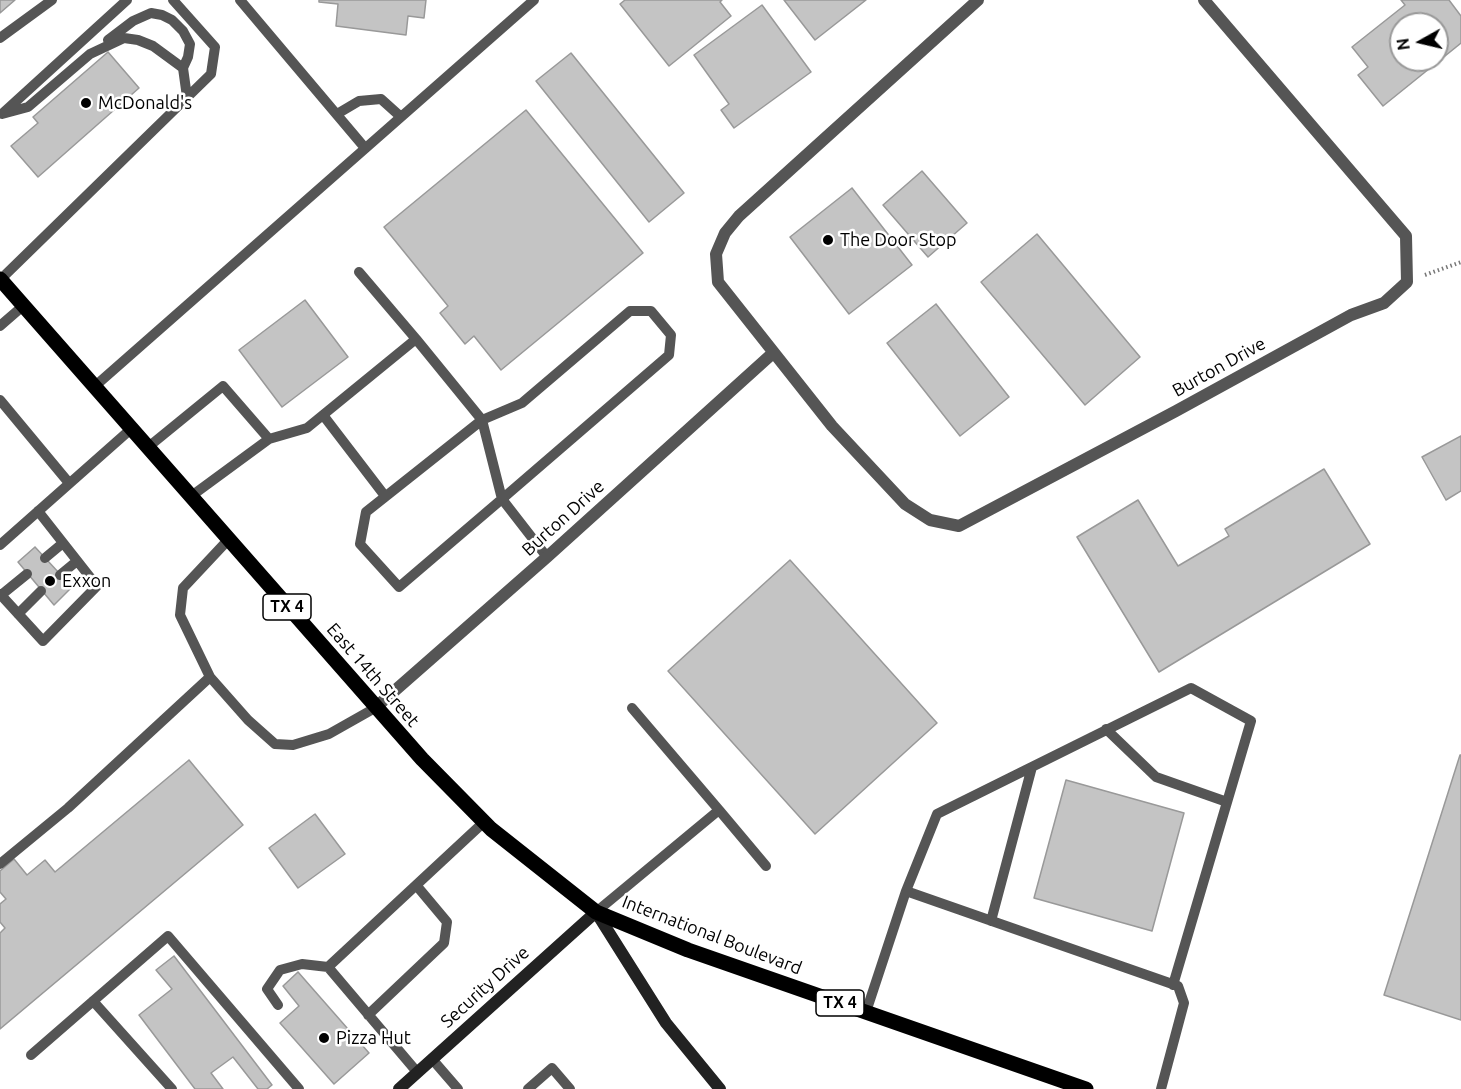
<!DOCTYPE html>
<html>
<head>
<meta charset="utf-8">
<style>
  body { margin:0 }
  #map { position:relative; width:1461px; height:1089px; overflow:hidden; background:#fff; font-family:Ubuntu,sans-serif }
  canvas { display:block }
  .north { position:absolute; left:1389px; top:12px; width:60px; height:60px; box-sizing:border-box; background:#fff; border:2px solid #999; border-radius:50%; rotate:262deg; font-size:16px; font-weight:700; line-height:24px; text-align:center; color:#000 }
  .north::after { content:''; display:block; margin:auto; width:21px; height:27px; background:#000; clip-path:polygon(50% 0,100% 100%,50% 72%,0 100%) }
</style>
</head>
<body>
<div id="map">
<canvas width="1461" height="1089"></canvas>
<div class="north">N</div>
</div>
<script>
const c = document.querySelector('canvas').getContext('2d');
c.lineJoin = 'round';
function paint(path, color) { c.fillStyle = color; c.fill(path, 'evenodd'); }
const poly = rows => new Path2D(rows.map(r => 'M' + r).join(''));
function strokePath(path, color, width, dash) { c.strokeStyle = color; c.lineWidth = width; c.lineCap = dash ? 'butt' : 'round'; c.setLineDash(dash || []); c.stroke(path); }
function label(font, color, halo, rows, align = 'center') {
  c.font = font + ' Ubuntu,sans-serif'; c.lineWidth = 5; c.setLineDash([]); c.textBaseline = 'middle'; c.strokeStyle = halo; c.fillStyle = color; for (const [text, x, y, turn = 0] of rows) {
    c.save(); c.translate(x, y); c.rotate((+turn || 0) * Math.PI / 180); c.textAlign = isNaN(turn) ? turn : align; if (halo) c.strokeText(text, 0, 0); c.fillText(text, 0, 0); c.restore();
  }
}
const building = poly([
  [0,0,15,0,0,13,0,0],
  [319,0,426,0,424,18,408,16,406,35,336,26,338,4,319,2,319,0],
  [625,0,722,0,720,2,731,16,669,66,620,4,625,0],
  [784,0,866,0,815,40,784,0],
  [1401,0,1449,0,1461,16,1461,43,1383,106,1358,75,1368,67,1352,47,1405,5,1401,0],
  [1401,24,1437,24,1437,60,1401,60,1401,24],
  [762,5,811,72,734,128,721,110,729,104,694,55,762,5],
  [108,52,139,88,38,177,11,146,38,123,33,117,108,52],
  [571,53,684,193,649,222,536,81,571,53],
  [526,110,643,253,501,370,474,336,465,344,440,313,448,306,384,227,526,110],
  [922,171,967,223,928,257,883,205,922,171],
  [852,188,912,265,849,314,790,237,852,188],
  [1037,234,1140,357,1085,405,981,282,1037,234],
  [305,300,348,357,282,407,239,350,305,300],
  [936,304,1009,397,960,436,887,343,936,304],
  [1461,436,1461,491,1446,500,1422,457,1461,436],
  [1324,469,1370,544,1159,672,1077,537,1138,500,1178,566,1229,536,1225,529,1324,469],
  [35,547,72,587,54,605,18,562,35,547],
  [790,560,937,723,815,834,668,671,790,560],
  [1460,755,1461,755,1461,1020,1384,995,1460,755],
  [189,760,243,825,0,1029,0,933,5,928,0,922,0,904,6,899,0,892,0,871,14,859,27,875,45,860,55,872,189,760],
  [1066,780,1184,813,1152,931,1034,898,1066,780],
  [315,814,345,854,298,888,269,848,315,814],
  [174,956,272,1085,267,1089,258,1089,233,1057,211,1073,223,1089,195,1089,139,1015,172,989,156,970,174,956],
  [298,972,369,1053,334,1084,280,1023,299,1006,283,986,298,972]
]);
const path = poly([
  [1425,275,1461,262]
]);
const lane = poly([
  [240,0,365,148],
  [0,38,52,0],
  [108,40,133,21,151,13,162,15,172,20,183,31,190,44,188,57,183,68],
  [3,113,127,0],
  [2,114,28,107,90,54,124,38,138,40,153,46,183,68,187,97],
  [337,114,359,101,381,99,401,117],
  [0,280,211,74,215,47,173,0],
  [0,326,23,306],
  [416,339,482,420,366,512,360,544,399,587,502,499,669,355,671,335,651,311,630,311,522,403,482,420,502,499,547,557],
  [94,387,534,0],
  [0,400,69,483],
  [323,415,385,496],
  [147,448,223,386,269,439],
  [190,497,269,439,307,428,416,339,359,272],
  [228,540,183,588,180,615,210,677,248,720,275,744,293,745,329,734,375,708],
  [0,545,131,429],
  [45,558,63,543],
  [60,575,77,561],
  [0,594,43,641,97,586,38,511],
  [1,595,27,574],
  [18,614,41,591],
  [1106,729,1156,777,1227,802],
  [719,810,766,866],
  [0,864,68,808,210,677],
  [906,891,937,814,1191,688,1251,721,1173,985],
  [596,912,719,810,632,708],
  [991,921,1032,767],
  [93,1001,172,1089],
  [278,1005,267,989,280,970,302,964,328,967],
  [866,1012,906,891,1178,986,1184,1003,1161,1089],
  [368,1015,444,943,447,922,416,885],
  [31,1055,168,936,299,1089],
  [432,1059,458,1089],
  [417,1072,328,967,484,822],
  [528,1089,552,1068,570,1089]
]);
const street = poly([
  [978,0,739,216,725,233,716,254,718,282,832,426,905,504,930,520,959,526,1176,411,1351,315,1384,303,1407,282,1406,236,1204,0],
  [375,708,547,557,773,353]
]);
const secondary = poly([
  [399,1089,596,912,666,1023,720,1089]
]);
const primary = poly([
  [0,279,422,759,491,829,596,912,688,950,1086,1089]
]);
const markers = [
  [86,103,6,"#000"],
  [828,240,6,"#000"],
  [50,581,6,"#000"],
  [324,1038,6,"#000"]
];
const shields = [
  [287,607,48],
  [840,1003,48]
];
const shieldNames = [
  ["TX 4",287,607],
  ["TX 4",840,1003]
];
const poiNames = [
  ["McDonald's",98,103],
  ["The Door Stop",840,240],
  ["Exxon",62,581],
  ["Pizza Hut",336,1038]
];
const streetNames = [
  ["Burton Drive",1219,367,-29],
  ["Burton Drive",563,518,-42],
  ["East 14th Street",373,675,49],
  ["International Boulevard",712,935,21],
  ["Security Drive",485,987,-42]
];
paint(building, '#c4c4c4');
strokePath(building, '#999', 1.5);
strokePath(path, '#777', 4, [1.5, 3]);
strokePath(lane, '#555', 10);
strokePath(street, '#555', 12);
strokePath(secondary, '#222', 12);
strokePath(primary, '#000', 15);
for (const [x, y, r, color] of markers) { const dot = new Path2D(); dot.arc(x, y, r, 0, 2 * Math.PI); c.fillStyle = color; c.fill(dot); strokePath(dot, '#fff', 2); }
for (const [x, y, w] of shields) { const box = new Path2D(); box.roundRect(x - w / 2, y - 13, w, 26, 4.5); c.fillStyle = '#fff'; c.fill(box); strokePath(box, '#000', 1.5); }
label('bold 16px', '#000', null, shieldNames);
label('18px', '#000', '#fff', poiNames, 'left');
label('18px', '#000', '#fff', streetNames);
</script>
</body>
</html>
